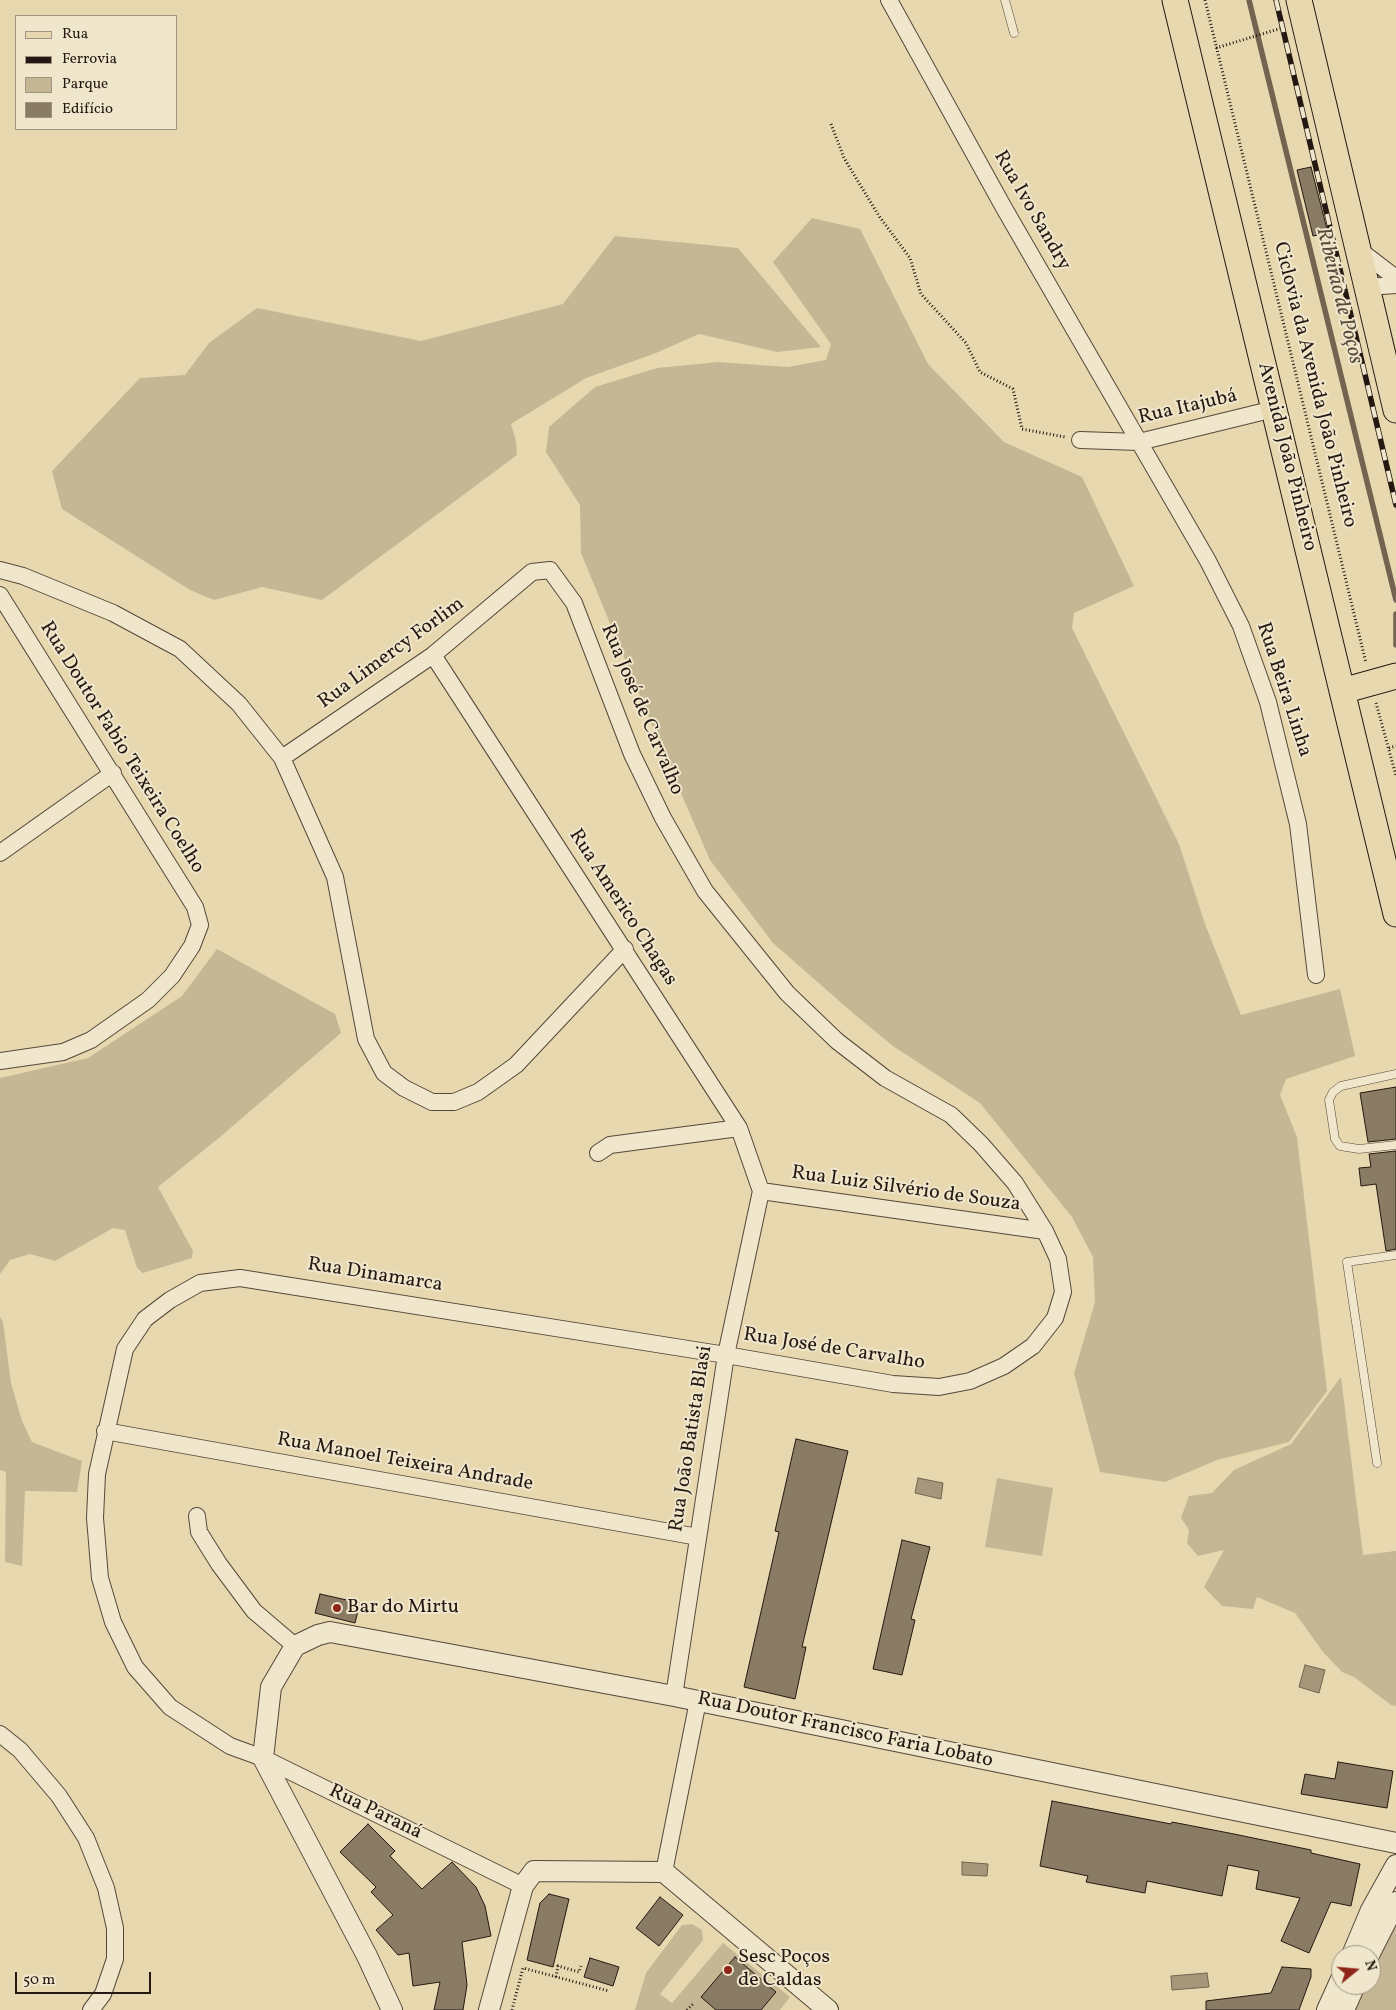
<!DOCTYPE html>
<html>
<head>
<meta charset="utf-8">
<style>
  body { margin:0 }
  #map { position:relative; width:1396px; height:2010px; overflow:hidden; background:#e7d8af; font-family:Vollkorn,serif }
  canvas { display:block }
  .legend { position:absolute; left:15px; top:15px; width:162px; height:115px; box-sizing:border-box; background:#efe6cb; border:1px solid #9e9481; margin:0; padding:6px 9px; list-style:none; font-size:15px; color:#251812 }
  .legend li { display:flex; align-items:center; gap:10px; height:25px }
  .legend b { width:25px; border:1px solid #9e9481 }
  .north { position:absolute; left:1331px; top:1945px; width:50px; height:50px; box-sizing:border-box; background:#efe6cb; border:1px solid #9e9481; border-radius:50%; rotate:73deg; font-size:14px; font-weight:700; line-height:20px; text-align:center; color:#251812 }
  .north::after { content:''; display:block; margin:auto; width:18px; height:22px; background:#8f2418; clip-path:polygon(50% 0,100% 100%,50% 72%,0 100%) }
  .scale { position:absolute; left:15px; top:1972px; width:136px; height:22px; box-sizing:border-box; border:2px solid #251812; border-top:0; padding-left:6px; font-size:15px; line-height:18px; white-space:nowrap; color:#251812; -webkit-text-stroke:4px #efe6cb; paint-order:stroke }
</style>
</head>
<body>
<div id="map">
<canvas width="1396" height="2010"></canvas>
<ul class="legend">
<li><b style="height:6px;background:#e7d8af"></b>Rua</li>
<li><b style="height:6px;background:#251812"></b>Ferrovia</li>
<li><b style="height:14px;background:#c6b794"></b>Parque</li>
<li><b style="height:14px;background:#8a7c64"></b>Edifício</li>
</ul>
<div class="north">N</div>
<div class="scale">50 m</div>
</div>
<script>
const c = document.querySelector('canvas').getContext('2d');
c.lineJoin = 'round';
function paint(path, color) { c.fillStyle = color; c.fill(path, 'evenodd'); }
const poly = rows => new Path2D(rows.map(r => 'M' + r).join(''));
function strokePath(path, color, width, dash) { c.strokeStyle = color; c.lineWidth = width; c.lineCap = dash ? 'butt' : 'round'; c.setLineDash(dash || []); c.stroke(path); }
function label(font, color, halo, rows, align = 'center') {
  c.font = font + ' Vollkorn,serif'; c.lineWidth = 4; c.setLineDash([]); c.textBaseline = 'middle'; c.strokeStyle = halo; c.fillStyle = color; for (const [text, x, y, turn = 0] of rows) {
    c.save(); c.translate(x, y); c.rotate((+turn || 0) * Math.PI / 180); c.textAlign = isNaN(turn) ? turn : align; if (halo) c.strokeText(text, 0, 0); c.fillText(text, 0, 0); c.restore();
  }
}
const green = poly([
  [812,218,860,229,928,364,1004,442,1082,477,1134,586,1074,613,1072,628,1179,844,1205,924,1241,1015,1340,989,1355,1056,1286,1079,1280,1095,1297,1137,1327,1391,1289,1442,1217,1460,1165,1482,1100,1472,1074,1373,1095,1302,1093,1257,1072,1217,980,1103,893,1046,854,1014,773,943,710,860,661,747,581,553,580,505,546,452,549,427,595,387,657,368,718,362,788,367,826,360,831,344,773,262],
  [615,236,738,248,821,347,777,352,699,334,656,353,586,378,511,424,516,441,517,455,322,600,262,587,214,600,190,590,62,509,52,471,140,378,185,375,209,343,257,308,421,341,563,304],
  [217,949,335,1014,341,1033,220,1137,158,1187,193,1251,192,1258,143,1273,137,1268,125,1230,113,1228,55,1261,30,1254,10,1260,0,1274,0,1078,88,1058,182,996],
  [0,1317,3,1322,11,1383,22,1421,32,1442,82,1461,77,1492,25,1491,22,1566,5,1562,6,1472,0,1470],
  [1341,1377,1363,1555,1396,1551,1396,1706,1391,1705,1354,1677,1342,1672,1323,1652,1295,1613,1257,1597,1253,1609,1222,1606,1204,1587,1224,1550,1198,1556,1187,1543,1189,1530,1181,1518,1189,1496,1212,1493,1234,1470,1291,1444],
  [997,1478,1053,1488,1042,1556,985,1547],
  [1396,1923,1396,2010,1355,2010,1366,1985,1371,1985,1371,1975],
  [692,1924,702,1930,703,1940,660,1994,672,2003,723,1943,790,1997,780,2010,635,2010,646,1973,682,1925]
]);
const water = poly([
  [918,1478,943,1483,941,1499,915,1493,918,1478],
  [1305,1665,1325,1670,1319,1693,1299,1687,1305,1665],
  [962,1862,988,1864,987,1876,962,1875,962,1862],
  [1207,1973,1209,1987,1172,1990,1171,1976,1207,1973]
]);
const stream = poly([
  [1249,0,1396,600],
  [1396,614,1396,645]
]);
const building = poly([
  [1311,167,1328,233,1313,236,1297,170,1311,167],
  [1396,1087,1396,1139,1368,1142,1360,1093,1396,1087],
  [1396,1151,1396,1249,1386,1251,1376,1184,1361,1186,1359,1168,1371,1167,1369,1154,1396,1151],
  [796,1439,848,1451,802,1647,806,1647,795,1699,744,1687,779,1532,775,1531,796,1439],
  [902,1540,930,1547,911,1619,915,1620,902,1675,873,1669,902,1540],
  [320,1594,360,1603,355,1623,315,1613,320,1594],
  [1338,1762,1393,1771,1387,1808,1301,1794,1305,1774,1335,1779,1338,1762],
  [1052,1801,1171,1824,1172,1822,1234,1834,1311,1850,1311,1853,1360,1864,1351,1906,1331,1902,1309,1953,1281,1941,1300,1898,1256,1889,1259,1871,1228,1865,1222,1896,1147,1881,1145,1893,1086,1882,1088,1876,1040,1866,1052,1801],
  [368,1824,395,1851,390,1856,422,1889,452,1862,476,1887,485,1906,491,1936,462,1942,467,1985,463,2010,434,2010,440,1982,413,1986,409,1953,398,1955,376,1930,393,1915,371,1892,376,1887,340,1852,368,1824],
  [549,1894,569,1899,553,1967,527,1960,540,1903,549,1894],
  [660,1897,683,1915,659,1946,636,1928,660,1897],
  [735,1957,776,1992,761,2010,716,2010,701,1997,735,1957],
  [590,1958,619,1967,613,1986,584,1977,590,1958],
  [1282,1967,1311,1969,1311,1977,1299,2010,1206,2010,1206,2001,1271,1993,1282,1967]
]);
const path = poly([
  [1205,0,1366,663],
  [1216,48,1282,28],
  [831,124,844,158,879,216,910,258,921,294,966,343,980,372,1013,389,1022,429,1065,437],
  [1376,703,1396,776],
  [1389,748,1396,746],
  [556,1977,558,1966,579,1972,581,1966],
  [512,2010,523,1968,609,1991],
  [687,2010,693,2004]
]);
const service = poly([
  [1005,0,1014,33],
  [1396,1074,1341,1086,1333,1092,1329,1100,1335,1139,1340,1146,1359,1149,1396,1145],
  [1377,1463,1347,1262,1396,1255]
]);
const minor = poly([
  [889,0,1004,208,1208,561,1241,626,1268,702,1298,824,1316,975],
  [1358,249,1396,278],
  [1368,287,1396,285],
  [1080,440,1139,442,1274,409],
  [0,570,23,576,113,613,180,649,239,704,282,758,335,877,366,1039,384,1073,404,1088,432,1102,454,1102,478,1092,516,1065,625,949],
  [0,595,195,907,200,925,192,946,172,976,148,1000,91,1040,63,1052,0,1061],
  [433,655,739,1128,761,1191],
  [282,758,433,655,532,572,550,570,574,603,632,754,663,818,705,891,787,993,837,1041,885,1078,951,1115,981,1144,1015,1183,1045,1231,1058,1259,1063,1292,1055,1318,1033,1346,1004,1366,970,1381,939,1387,893,1384,726,1355,240,1278,200,1283,170,1300,145,1319,125,1349,97,1474,95,1518,100,1578,113,1622,135,1667,170,1707,230,1746,263,1758,523,1886],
  [0,853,113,773],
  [598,1153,610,1145,739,1128],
  [761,1191,1045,1231],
  [105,1431,698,1537],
  [197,1516,199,1532,219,1564,254,1611,295,1646],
  [674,1696,726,1355,761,1191],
  [0,1734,20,1750,59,1796,86,1838,106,1888,115,1928,115,1959,103,1994,91,2010],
  [664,1872,698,1701]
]);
const tertiary = poly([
  [1352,1955,1371,1910,1396,1865],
  [1369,1955,1396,1902],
  [392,2010,367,1956,263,1758,271,1687,295,1646,318,1635,330,1632,674,1696,1396,1843],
  [489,2010,523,1886,534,1871,664,1872,828,2010],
  [1327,2010,1341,1979],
  [1344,2010,1355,1985]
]);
const primary = poly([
  [1175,0,1396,914],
  [1299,0,1396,410],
  [1342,691,1396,676]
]);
const rail = poly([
  [1276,0,1396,505]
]);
const markers = [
  [337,1608,5,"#8f2418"],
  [728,1970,5,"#8f2418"]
];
const streetNames = [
  ["Rua Ivo Sandry",1031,211,60],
  ["Ciclovia da Avenida João Pinheiro",1314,385,76],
  ["Rua Itajubá",1188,408,-13],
  ["Avenida João Pinheiro",1286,457,76],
  ["Rua Limercy Forlim",392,654,-36],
  ["Rua Beira Linha",1283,690,72],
  ["Rua José de Carvalho",641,710,67],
  ["Rua Doutor Fabio Teixeira Coelho",121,748,58],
  ["Rua Americo Chagas",622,908,57],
  ["Rua Luiz Silvério de Souza",906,1190,8],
  ["Rua Dinamarca",375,1276,9],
  ["Rua José de Carvalho",834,1350,9],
  ["Rua João Batista Blasi",692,1439,-81],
  ["Rua Manoel Teixeira Andrade",405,1463,10],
  ["Rua Doutor Francisco Faria Lobato",845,1731,12],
  ["Rua Paraná",375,1813,26]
];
const poiNames = [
  ["Bar do Mirtu",347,1608],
  ["Sesc Poços",738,1958],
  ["de Caldas",738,1981]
];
const waterNames = [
  ["Ribeirão de Poços",1338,296,76]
];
paint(green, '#c6b794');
paint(water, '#a5977a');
strokePath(water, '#726450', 1);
strokePath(stream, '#726450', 5.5);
paint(building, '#8a7c64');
strokePath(building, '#251812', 1);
strokePath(service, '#564839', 9);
strokePath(minor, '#564839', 18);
strokePath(tertiary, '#564839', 22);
strokePath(primary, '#251812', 27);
strokePath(path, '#251812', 3, [1, 2.5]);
strokePath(service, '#efe6cb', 8);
strokePath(minor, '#efe6cb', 16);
strokePath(tertiary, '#efe6cb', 20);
strokePath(primary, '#e7d8af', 25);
strokePath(rail, '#251812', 5.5);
strokePath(rail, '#efe6cb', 4, [11]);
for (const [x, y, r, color] of markers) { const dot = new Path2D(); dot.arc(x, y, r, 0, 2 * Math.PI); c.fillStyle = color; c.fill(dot); strokePath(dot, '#efe6cb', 2); }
label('20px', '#251812', '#efe6cb', streetNames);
label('20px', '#251812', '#efe6cb', poiNames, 'left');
label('italic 21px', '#584b3c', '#efe6cb', waterNames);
</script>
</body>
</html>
